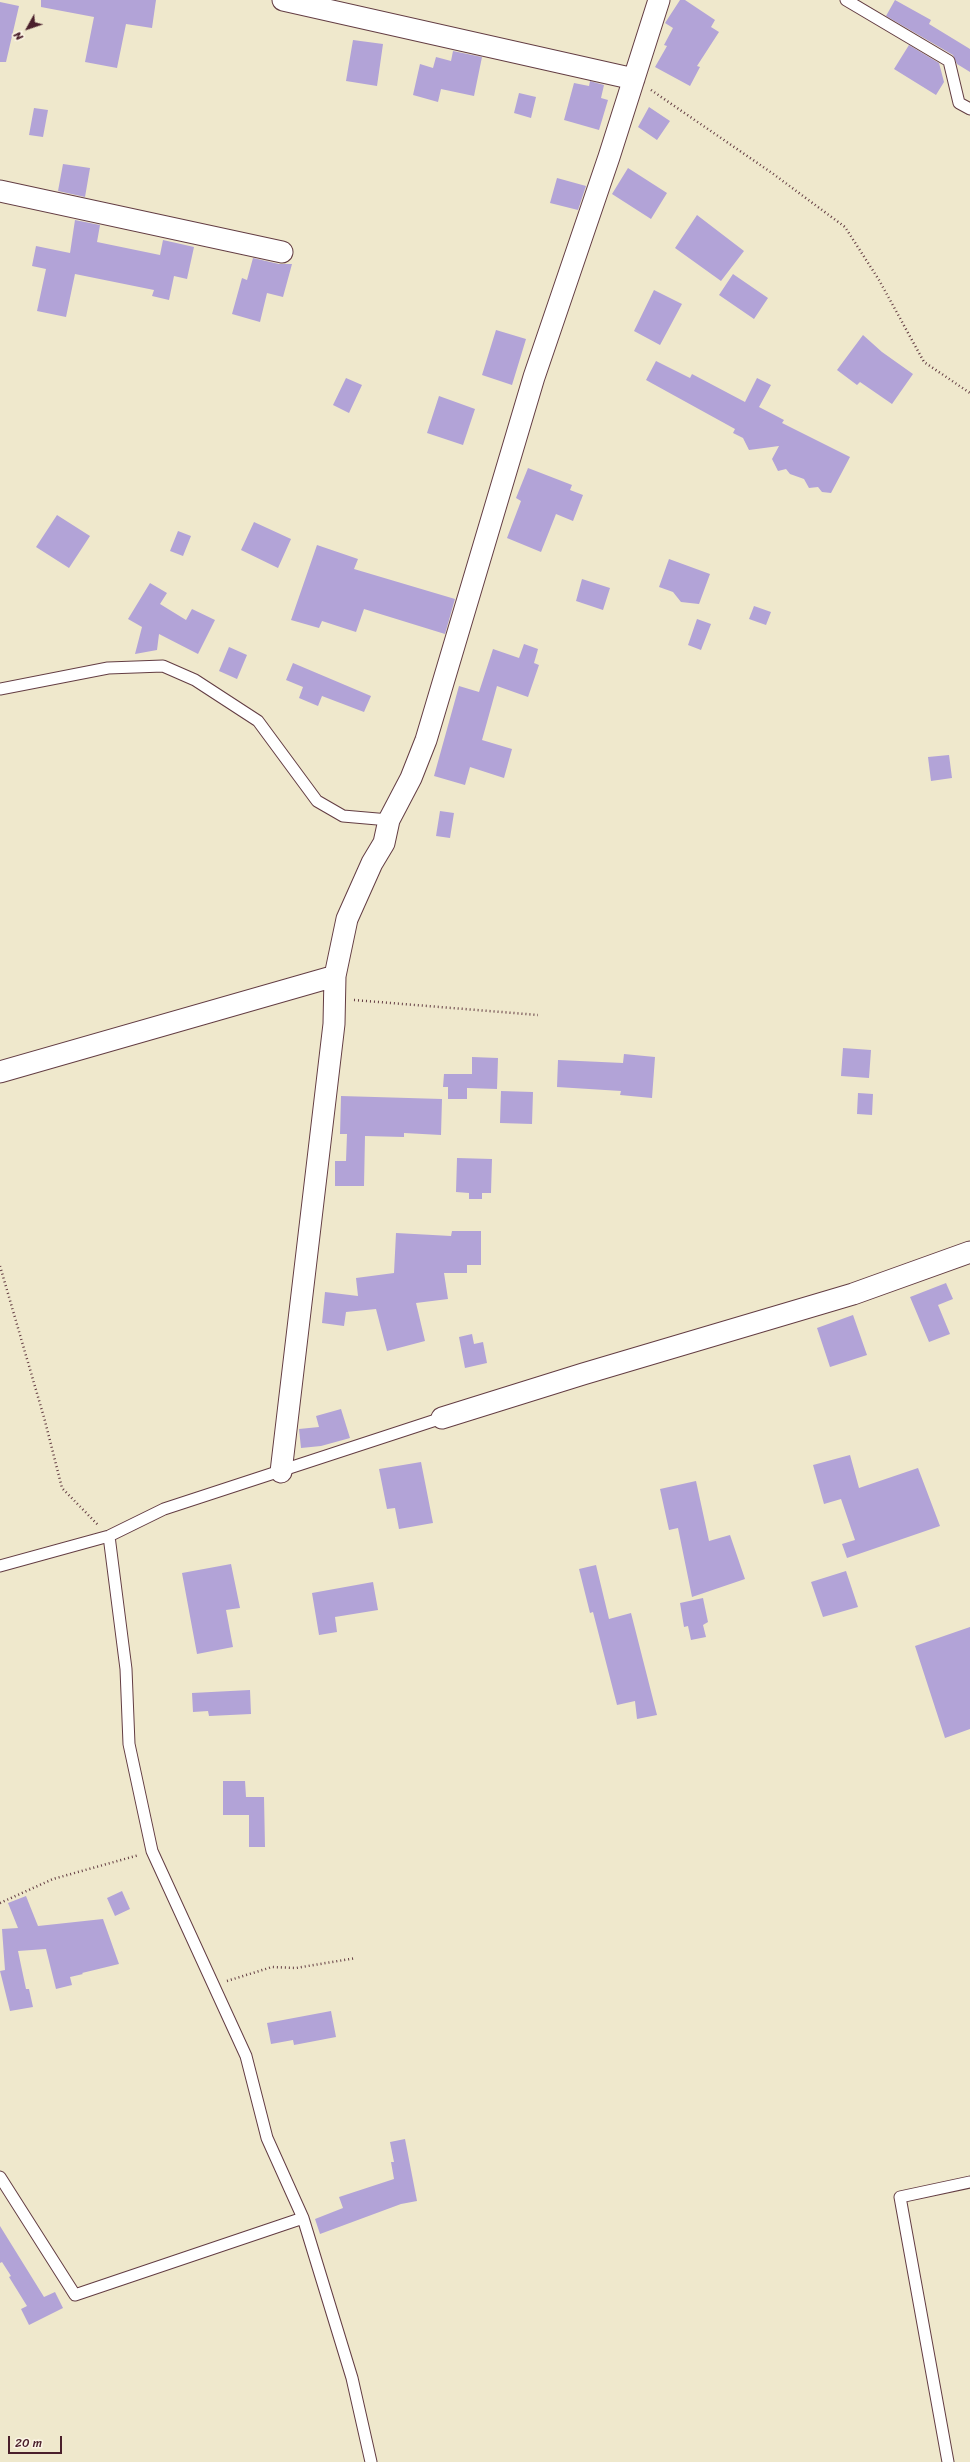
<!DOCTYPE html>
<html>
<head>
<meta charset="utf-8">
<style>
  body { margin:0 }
  #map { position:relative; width:970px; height:2462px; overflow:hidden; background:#efe8cc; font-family:Sriracha,sans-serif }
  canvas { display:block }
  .north { position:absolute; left:8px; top:8px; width:40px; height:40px; -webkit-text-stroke:3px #fcf5e5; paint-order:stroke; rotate:230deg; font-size:11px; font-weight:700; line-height:16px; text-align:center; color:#4a1f2b }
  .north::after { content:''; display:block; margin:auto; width:14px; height:18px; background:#4a1f2b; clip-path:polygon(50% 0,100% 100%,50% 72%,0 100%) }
  .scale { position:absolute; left:8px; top:2436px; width:54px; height:18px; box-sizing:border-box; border:2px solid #4a1f2b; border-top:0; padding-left:5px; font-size:12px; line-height:14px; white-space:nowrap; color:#4a1f2b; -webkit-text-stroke:3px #fcf5e5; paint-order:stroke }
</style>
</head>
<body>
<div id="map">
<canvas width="970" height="2462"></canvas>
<div class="north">N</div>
<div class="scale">20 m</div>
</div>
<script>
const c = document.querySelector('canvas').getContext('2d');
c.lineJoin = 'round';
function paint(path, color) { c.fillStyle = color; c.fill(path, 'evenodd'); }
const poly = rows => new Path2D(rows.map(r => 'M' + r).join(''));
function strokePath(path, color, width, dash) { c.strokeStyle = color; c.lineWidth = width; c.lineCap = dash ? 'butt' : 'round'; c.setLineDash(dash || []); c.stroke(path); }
const building = poly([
  [41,0,156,0,152,28,126,24,117,68,85,62,94,17,41,7],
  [680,0,685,0,715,20,711,27,719,32,697,66,700,67,690,86,655,67,667,46,664,45,673,28,665,23],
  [895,0,931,20,929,24,970,49,970,72,957,64,953,55,886,16],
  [0,2,19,6,6,62,0,62],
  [353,40,383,44,377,86,346,81],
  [909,45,939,63,944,82,936,95,894,69],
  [453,51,482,57,474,96,441,89,438,102,413,95,420,64,433,68,436,57,451,61],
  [590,81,604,85,601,98,608,100,599,130,564,120,574,83,589,86],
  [519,93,536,97,531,118,514,113],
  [649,107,670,121,657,140,638,127],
  [34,108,48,110,43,137,29,135],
  [63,164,90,168,85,197,58,191],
  [628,168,667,193,651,219,612,194],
  [557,178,586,186,578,210,550,203],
  [697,215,744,251,721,281,675,248],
  [75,220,100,225,97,242,160,255,163,240,194,247,187,279,174,276,169,300,152,296,154,290,75,274,66,317,37,311,46,269,32,266,36,246,70,253],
  [253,258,279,264,292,264,283,297,267,293,260,322,232,314,242,278,247,280],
  [733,274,768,298,754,319,719,295],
  [654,290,682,304,660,345,634,331],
  [496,330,526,339,512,385,482,375],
  [863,335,882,352,913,374,892,404,860,382,857,385,837,370],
  [656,361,690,378,692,374,745,402,757,378,771,385,759,407,784,420,782,423,850,457,831,493,822,492,818,487,809,488,804,479,790,474,786,469,778,471,772,459,779,446,749,450,743,438,733,433,735,429,646,380],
  [346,378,362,385,349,413,333,405],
  [439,396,475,409,463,445,427,433],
  [528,468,572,485,570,490,583,495,573,521,556,514,541,552,507,538,521,501,516,498],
  [57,515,90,536,69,568,36,547],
  [254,522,291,539,278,568,241,550],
  [178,531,191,536,183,556,170,551],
  [317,545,358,559,354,569,455,599,445,634,364,609,356,632,322,621,319,628,291,620],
  [669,559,710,574,699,604,681,602,673,592,659,587],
  [582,579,610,588,603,610,576,601],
  [150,583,167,593,160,604,186,620,192,609,215,620,198,654,159,634,157,650,135,654,142,627,128,619],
  [754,606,771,612,766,625,749,619],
  [697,619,711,624,701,650,688,645],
  [524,644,538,649,534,663,539,665,528,697,497,686,482,740,512,749,504,778,470,767,465,785,434,776,459,686,479,692,493,649,519,658],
  [229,647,247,655,237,679,219,671],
  [293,663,371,696,364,712,322,696,318,706,299,698,303,687,286,680],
  [949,755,952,778,931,781,928,757],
  [440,811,454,813,450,838,436,836],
  [843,1048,871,1050,869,1078,841,1076],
  [624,1054,655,1057,652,1098,620,1095,621,1091,557,1087,558,1060,623,1063],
  [472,1057,498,1058,497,1089,467,1088,467,1099,448,1099,448,1087,443,1087,444,1074,472,1074],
  [501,1091,533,1092,532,1124,500,1123],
  [858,1093,873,1094,872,1115,857,1114],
  [341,1096,442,1099,441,1135,404,1133,404,1137,365,1136,364,1186,335,1186,335,1161,346,1161,347,1134,340,1134],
  [457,1158,492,1159,491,1193,482,1193,482,1199,469,1199,469,1193,456,1192],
  [452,1231,481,1231,481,1265,467,1265,467,1273,444,1273,448,1299,416,1303,425,1341,387,1351,376,1309,346,1312,344,1326,322,1323,325,1292,358,1296,356,1278,394,1273,396,1233,451,1236],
  [946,1283,953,1299,938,1305,950,1334,929,1342,910,1297],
  [853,1315,867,1355,830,1367,817,1328],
  [472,1334,474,1344,483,1342,487,1363,465,1368,459,1337],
  [341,1409,350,1438,321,1446,301,1448,299,1429,319,1427,316,1416],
  [850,1455,859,1488,918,1468,940,1526,847,1558,842,1544,855,1540,841,1499,824,1504,813,1465],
  [421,1462,433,1523,399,1529,395,1508,387,1509,379,1469],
  [696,1481,709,1541,730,1535,745,1579,692,1597,678,1528,669,1530,660,1489],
  [231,1564,240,1608,226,1610,233,1647,197,1654,182,1573],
  [596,1565,609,1619,631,1613,657,1715,637,1719,635,1701,617,1705,593,1612,590,1613,579,1569],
  [846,1571,858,1607,823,1617,811,1582],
  [373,1582,378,1610,335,1617,337,1632,319,1635,312,1593],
  [703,1598,708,1622,703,1625,706,1637,691,1640,688,1626,684,1627,680,1603],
  [970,1627,970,1729,945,1738,915,1646],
  [250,1690,251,1714,209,1716,208,1711,193,1712,192,1693],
  [223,1781,245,1781,246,1797,264,1797,265,1847,249,1847,249,1815,223,1815],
  [122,1891,130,1909,115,1916,107,1898],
  [26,1896,38,1926,103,1919,119,1964,82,1973,83,1974,70,1977,72,1985,56,1989,46,1949,18,1951,26,1989,29,1989,33,2007,10,2011,0,1971,5,1970,2,1929,18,1928,8,1903],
  [331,2011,336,2037,294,2045,293,2040,271,2044,267,2023],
  [405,2139,417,2201,401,2204,320,2234,315,2219,343,2208,339,2197,394,2179,391,2162,394,2162,390,2142],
  [0,2226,44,2297,55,2292,63,2308,29,2325,21,2309,27,2306,9,2277,11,2276,2,2262,0,2263]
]);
const path = poly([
  [651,90,772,173,845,227,879,280,924,362,970,393],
  [354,1000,538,1015],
  [0,1266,45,1421,62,1488,98,1525],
  [0,1903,53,1879,139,1855],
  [227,1981,272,1967,296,1968,356,1958]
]);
const lane = poly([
  [846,0,949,61,959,103,970,109],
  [0,689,108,668,163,666,195,680,258,721,317,801,343,816,389,820],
  [109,1536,126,1669,129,1744,152,1851,246,2056,267,2138,303,2218,352,2378,371,2462],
  [0,1566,109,1536,164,1509,442,1418],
  [0,2177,75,2295,303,2218],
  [948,2462,900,2197,970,2182]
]);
const street = poly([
  [283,0,634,79],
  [0,191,282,252],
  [0,1072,335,976],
  [442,1418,583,1374,853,1294,970,1252],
  [281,1472,334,1024,335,976,347,919,372,863,384,843,389,820,411,778,426,740,534,377,609,157,659,0]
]);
paint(building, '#b2a3d7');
strokePath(lane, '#633d43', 13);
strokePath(street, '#633d43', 23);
strokePath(path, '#633d43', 2.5, [1, 3]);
strokePath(lane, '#fff', 11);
strokePath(street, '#fff', 21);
</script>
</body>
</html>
